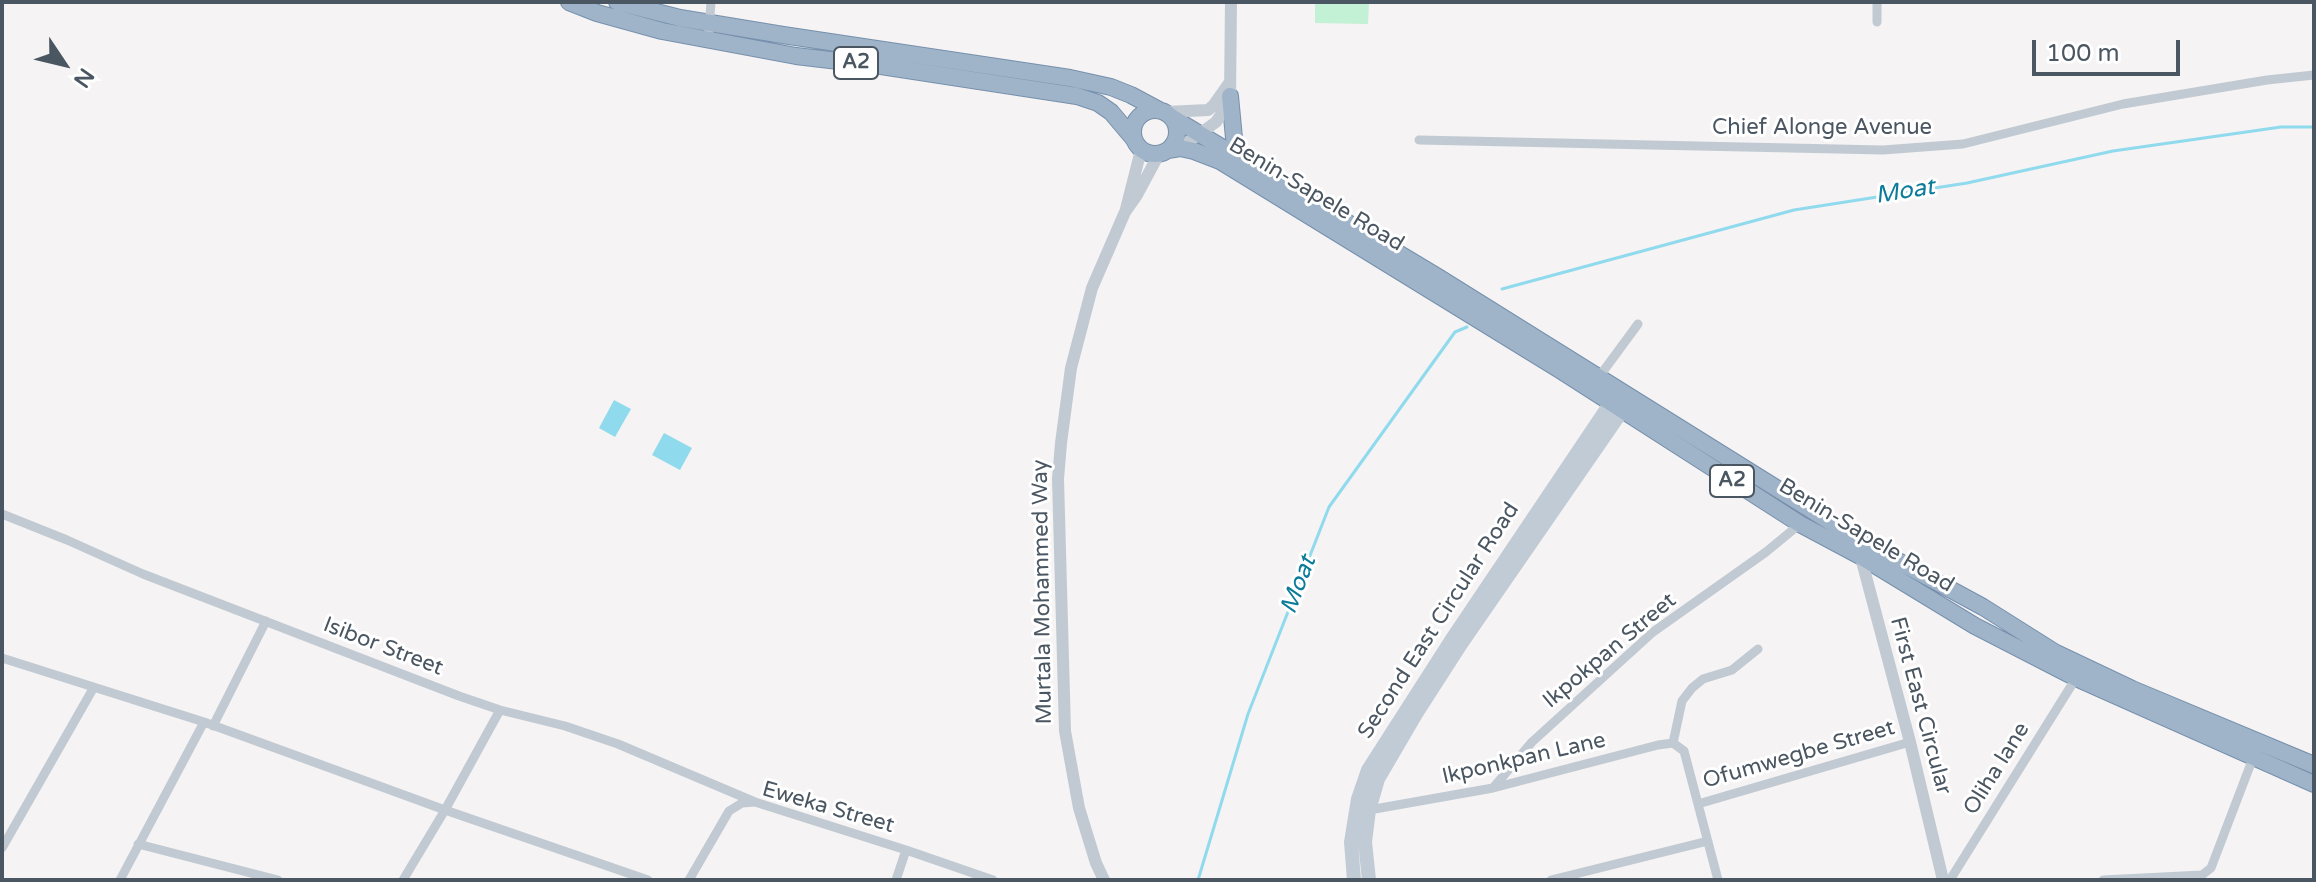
<!DOCTYPE html>
<html>
<head>
<meta charset="utf-8">
<style>
  body { margin:0 }
  #map { position:relative; width:2316px; height:882px; overflow:hidden; background:#f5f3f3; font-family:"Varela Round",sans-serif }
  canvas { display:block }
  .frame { position:absolute; inset:0; border:4px solid #4a5661; pointer-events:none }
  .north { position:absolute; left:24px; top:24px; width:80px; height:80px; -webkit-text-stroke:6px #fff; paint-order:stroke; rotate:125deg; font-size:22px; font-weight:700; line-height:32px; text-align:center; color:#4a5661 }
  .north::after { content:''; display:block; margin:auto; width:28px; height:36px; background:#4a5661; clip-path:polygon(50% 0,100% 100%,50% 72%,0 100%) }
  .scale { position:absolute; left:2032px; top:40px; width:148px; height:36px; box-sizing:border-box; border:4px solid #4a5661; border-top:0; padding-left:10px; font-size:24px; line-height:28px; white-space:nowrap; color:#4a5661; -webkit-text-stroke:6px #fff; paint-order:stroke }
</style>
</head>
<body>
<div id="map">
<canvas width="2316" height="882"></canvas>
<div class="frame"></div>
<div class="north">N</div>
<div class="scale">100 m</div>
</div>
<script>
const c = document.querySelector('canvas').getContext('2d');
c.lineJoin = 'round';
function paint(path, color) { c.fillStyle = color; c.fill(path, 'evenodd'); }
const poly = rows => new Path2D(rows.map(r => 'M' + r).join(''));
function strokePath(path, color, width, dash) { c.strokeStyle = color; c.lineWidth = width; c.lineCap = dash ? 'butt' : 'round'; c.setLineDash(dash || []); c.stroke(path); }
function label(font, color, halo, rows, align = 'center') {
  c.font = font + ' "Varela Round",sans-serif'; c.lineWidth = 6; c.setLineDash([]); c.textBaseline = 'middle'; c.strokeStyle = halo; c.fillStyle = color; for (const [text, x, y, turn = 0] of rows) {
    c.save(); c.translate(x, y); c.rotate((+turn || 0) * Math.PI / 180); c.textAlign = isNaN(turn) ? turn : align; if (halo) c.strokeText(text, 0, 0); c.fillText(text, 0, 0); c.restore();
  }
}
const green = poly([
  [1315,2,1369,2,1368,24,1315,23]
]);
const water = poly([
  [614,400,631,409,615,437,599,428],
  [664,433,692,448,680,470,652,455]
]);
const stream = poly([
  [1502,289,1794,210,1967,183,2113,151,2281,127,2314,127],
  [1198,880,1248,714,1329,507,1455,332,1467,327]
]);
const minor = poly([
  [1877,2,1877,22],
  [708,40,711,2],
  [1419,140,1883,150,1963,144,2123,104,2267,80,2314,75],
  [1599,377,1638,324],
  [2,514,67,540,143,574,459,696,500,710,565,726,618,744,755,802],
  [2,658,204,722,445,810,648,880],
  [213,726,266,621],
  [1673,743,1682,701,1692,688,1703,679,1732,670,1758,649],
  [1493,788,1532,742,1653,632,1766,552,1800,524],
  [1698,804,1910,742],
  [1369,810,1493,788,1658,745,1673,743,1684,751,1718,880],
  [138,844,278,880],
  [2,848,94,687],
  [120,880,204,722],
  [403,880,445,810,500,710],
  [689,880,729,811,742,803,755,802,906,850,993,880],
  [896,880,906,850],
  [1551,880,1708,841],
  [1950,880,2076,678],
  [2103,880,2202,875,2211,868,2253,758]
]);
const tertiary = poly([
  [1166,112,1208,110,1213,106,1230,82],
  [1180,148,1216,122,1224,110,1230,96,1231,2],
  [1126,209,1141,150],
  [1860,554,1910,742,1943,880],
  [1104,880,1096,863,1079,808,1065,731,1058,479,1061,443,1071,368,1092,288,1125,212,1137,195,1159,154]
]);
const secondary = poly([
  [1354,880,1351,842,1358,799,1368,770,1452,639,1610,404],
  [1369,880,1365,842,1369,810,1378,779,1416,714,1461,644,1622,411]
]);
const trunk = poly([
  [569,2,597,13,662,31,796,56,881,66,1077,96,1098,103,1111,112,1133,138],
  [617,2,680,18,783,35,1070,78,1111,87,1131,95,1159,110],
  [1230,96,1234,138,1241,158],
  '1133 132a22 22 0 1 1 44 0a22 22 0 1 1-44 0Z',
  [1173,118,1438,277,1861,541,1983,607,2056,653,2132,689,2314,765],
  [1168,150,1180,148,1194,151,1220,161,1560,370,1800,524,1860,556,1975,626,2076,678,2314,784]
]);
const shields = [
  [856,63,44],
  [1732,481,44]
];
const shieldNames = [
  ["A2",856,63],
  ["A2",1732,481]
];
const streetNames = [
  ["Chief Alonge Avenue",1822,128],
  ["Benin-Sapele Road",1316,195,31],
  ["Benin-Sapele Road",1866,536,31],
  ["Murtala Mohammed Way",1043,592,-91],
  ["Second East Circular Road",1439,621,-57],
  ["Isibor Street",383,647,21],
  ["Ikpokpan Street",1610,651,-40],
  ["First East Circular",1920,706,75],
  ["Ofumwegbe Street",1799,755,-16],
  ["Ikponkpan Lane",1524,759,-13],
  ["Oliha lane",1997,769,-58],
  ["Eweka Street",828,808,16]
];
const waterNames = [
  ["Moat",1905,192,-9],
  ["Moat",1299,585,-69]
];
paint(green, '#c3f1d5');
paint(water, '#90daee');
strokePath(stream, '#90daee', 3);
strokePath(trunk, '#7690ad', 18);
strokePath(minor, '#c1cad2', 9);
strokePath(tertiary, '#c1cad2', 12);
strokePath(secondary, '#c1cbd6', 14);
strokePath(trunk, '#9fb4c9', 16);
for (const [x, y, w] of shields) { const box = new Path2D(); box.roundRect(x - w / 2, y - 16, w, 32, 6); c.fillStyle = '#fff'; c.fill(box); strokePath(box, '#4a5661', 2); }
label('bold 20px', '#4a5661', null, shieldNames);
label('22px', '#4a5661', '#fff', streetNames);
label('italic 24px', '#0c7c9b', '#fff', waterNames);
</script>
</body>
</html>
